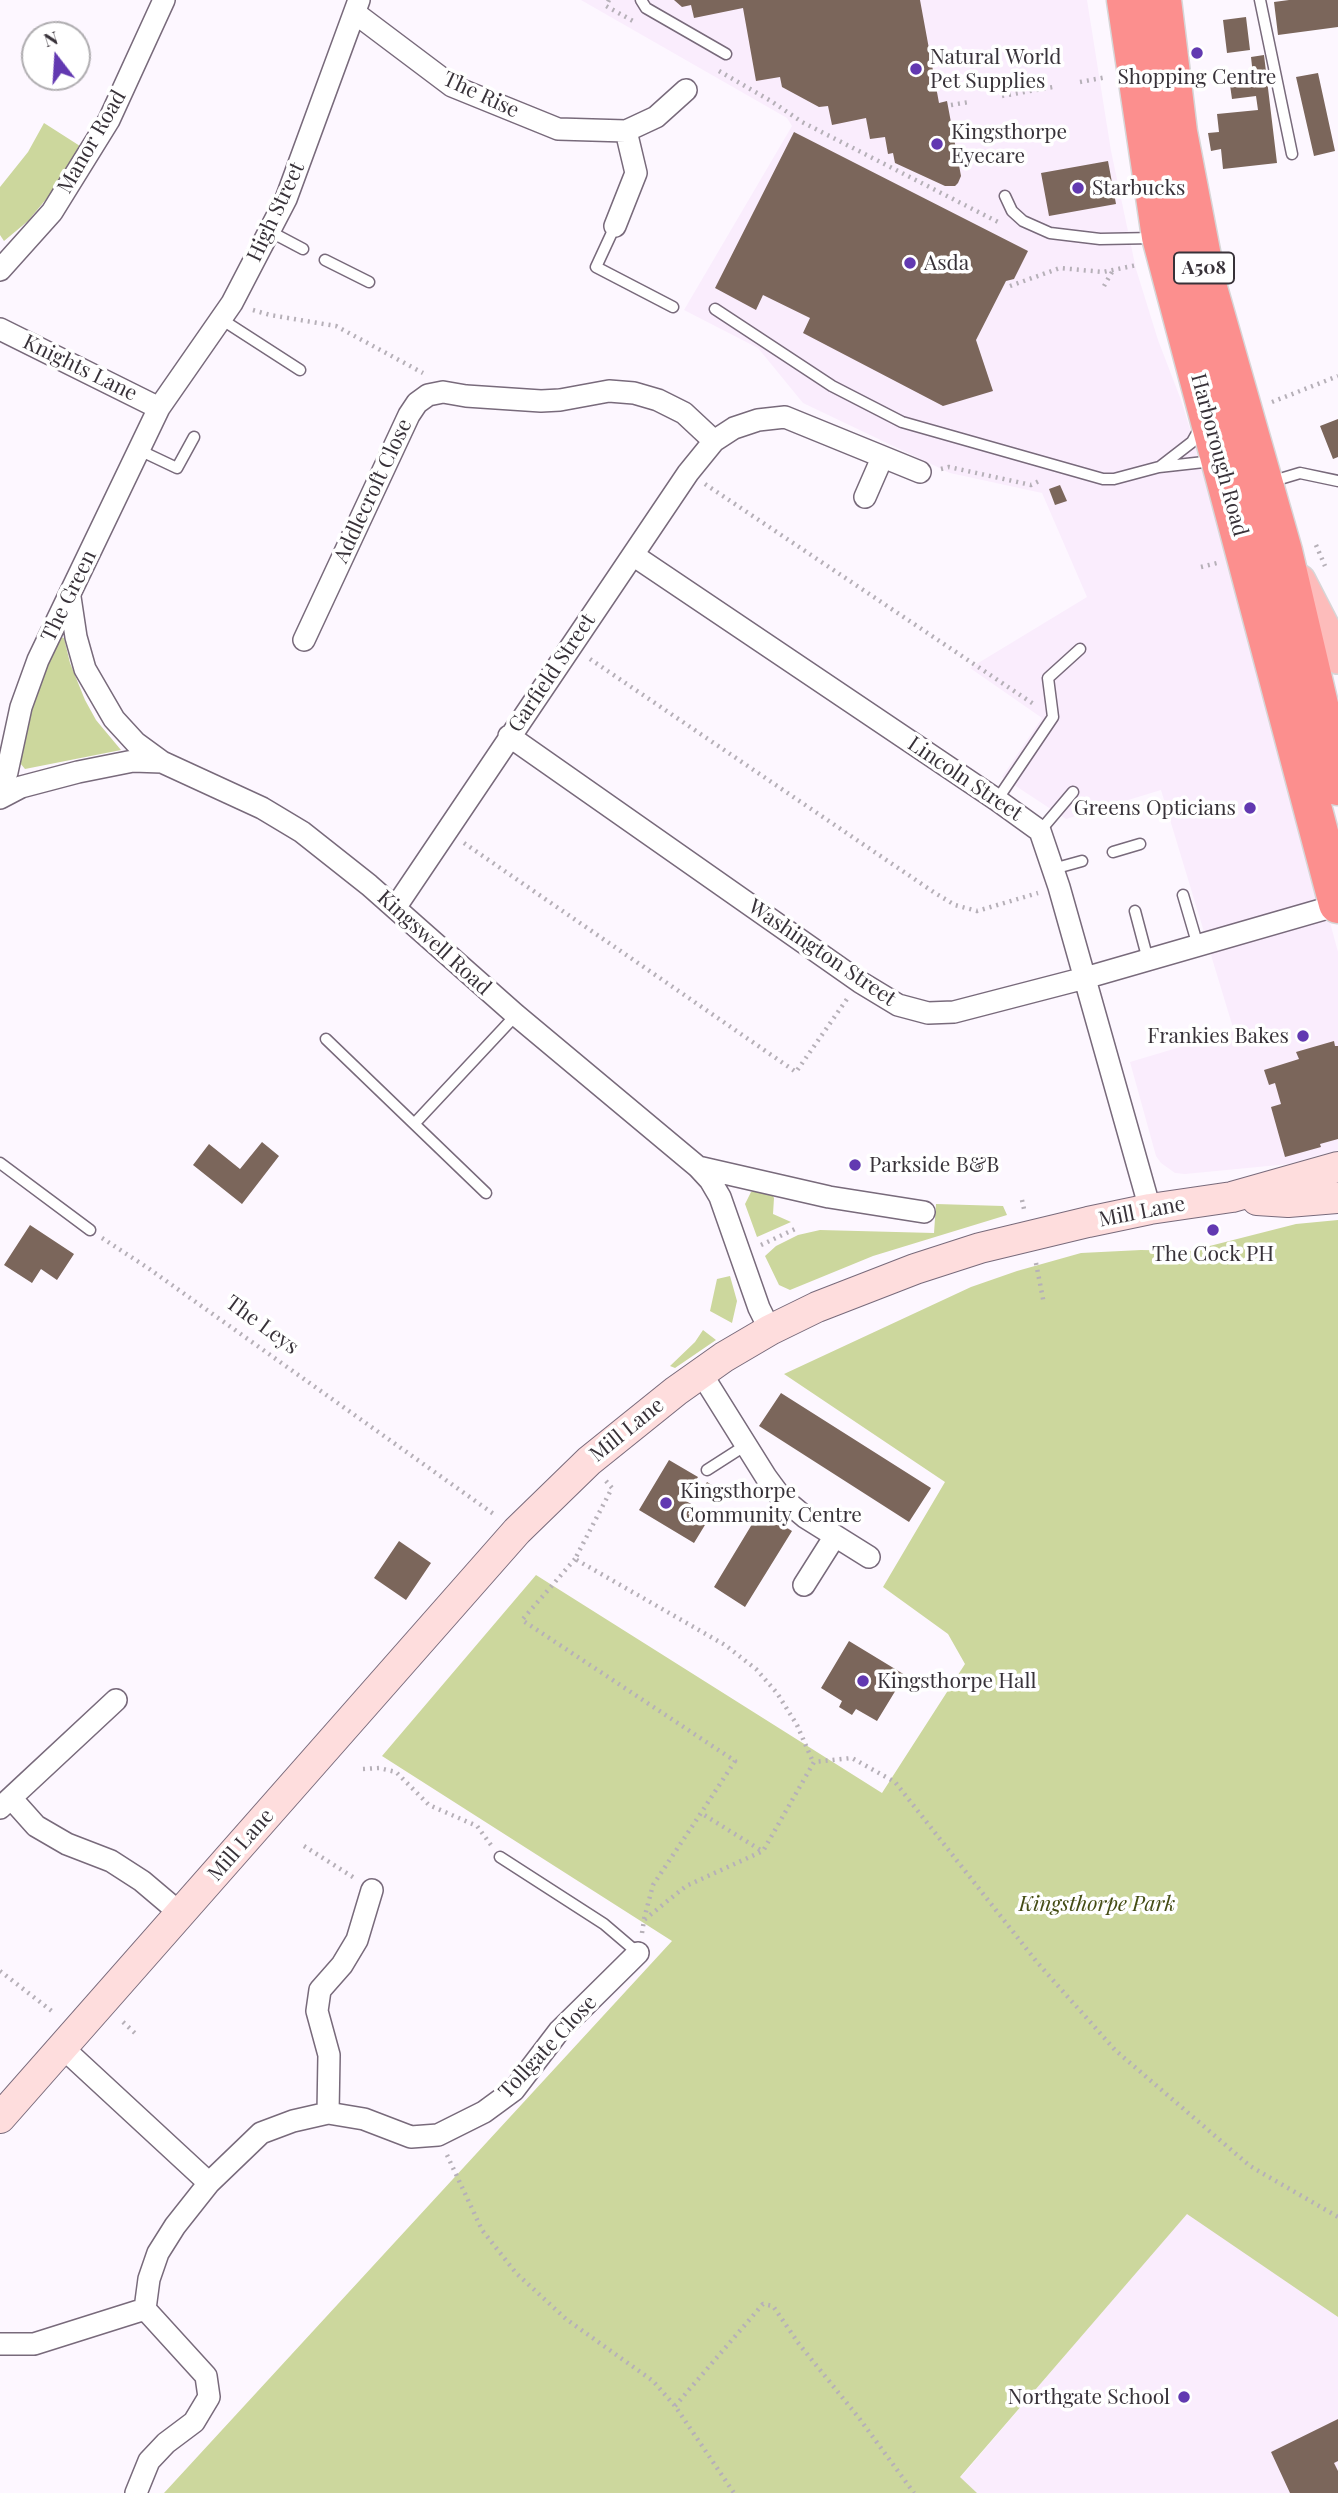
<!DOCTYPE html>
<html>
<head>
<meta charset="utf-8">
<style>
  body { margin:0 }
  #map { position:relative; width:1338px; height:2493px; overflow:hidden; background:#fdf7ff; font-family:"Playfair Display",serif }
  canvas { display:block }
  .north { position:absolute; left:21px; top:21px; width:70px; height:70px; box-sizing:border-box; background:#fff; border:2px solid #afadb0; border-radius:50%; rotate:343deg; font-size:19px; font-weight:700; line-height:28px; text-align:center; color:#383239 }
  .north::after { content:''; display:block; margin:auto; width:24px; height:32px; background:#6239b1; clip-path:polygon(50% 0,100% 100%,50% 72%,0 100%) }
</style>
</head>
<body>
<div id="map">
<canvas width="1338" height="2493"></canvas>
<div class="north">N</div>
</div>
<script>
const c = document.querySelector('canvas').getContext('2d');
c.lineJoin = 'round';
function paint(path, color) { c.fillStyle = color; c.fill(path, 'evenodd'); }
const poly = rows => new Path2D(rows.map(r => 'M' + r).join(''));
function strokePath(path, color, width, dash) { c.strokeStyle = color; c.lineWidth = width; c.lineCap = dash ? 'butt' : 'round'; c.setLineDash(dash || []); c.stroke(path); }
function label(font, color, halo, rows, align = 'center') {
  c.font = font + ' "Playfair Display",serif'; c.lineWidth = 7; c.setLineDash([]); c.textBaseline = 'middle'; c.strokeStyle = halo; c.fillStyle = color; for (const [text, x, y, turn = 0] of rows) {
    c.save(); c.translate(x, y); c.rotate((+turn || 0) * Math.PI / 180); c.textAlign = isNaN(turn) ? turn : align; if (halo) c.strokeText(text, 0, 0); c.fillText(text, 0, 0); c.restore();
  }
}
const built = poly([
  [581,0,1087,0,1111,151,1136,269,1158,340,1181,400,1242,596,1338,952,1338,1150,1289,1164,1185,1174,1175,1173,1161,1163,1156,1156,1130,1062,1234,1031,1161,790,1066,819,1002,777,1042,718,970,668,1087,597,1042,493,950,473,803,403,758,348,684,310,792,126,787,118],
  [1187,2213,1338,2317,1338,2493,977,2493,960,2478]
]);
const green = poly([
  [44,123,80,146,57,186,28,221,4,241,0,235,0,187,28,152],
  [61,637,64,638,70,663,85,700,96,720,121,750,25,769,20,763,24,734,45,669],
  [759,1189,771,1192,774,1198,773,1214,791,1222,757,1237,745,1204,751,1192],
  [936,1204,1003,1206,1007,1215,873,1256,790,1290,779,1285,765,1256,776,1246,798,1235,820,1230,934,1233],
  [1338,1220,1338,2317,1187,2214,960,2477,977,2493,164,2493,672,1941,382,1756,536,1575,882,1793,965,1664,948,1634,883,1587,945,1482,784,1374,971,1287,1017,1271,1081,1253,1141,1250,1190,1251,1296,1224],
  [730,1276,737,1301,732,1323,710,1311,717,1279],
  [703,1330,716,1340,675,1368,670,1366,695,1342]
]);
const building = poly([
  [674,0,920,0,939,103,947,101,961,176,958,183,955,186,945,186,895,163,893,153,888,154,885,137,870,139,866,118,832,125,828,106,819,107,782,87,780,77,756,81,743,8,694,18,691,5,682,7],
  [1289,0,1338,0,1338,27,1278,35,1274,2],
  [1246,17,1250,50,1227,53,1223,20],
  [1264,55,1277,163,1223,169,1221,149,1211,151,1208,133,1219,132,1217,114,1258,110,1256,96,1232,99,1229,78,1253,75,1251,57],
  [1318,73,1335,151,1314,156,1296,77],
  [794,132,1028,251,1014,279,1006,281,976,340,993,391,943,406,803,333,810,318,763,295,756,310,715,288],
  [1108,161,1116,204,1049,216,1041,173],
  [1338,419,1338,457,1333,459,1320,426],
  [1060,485,1067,501,1055,505,1049,489],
  [1334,1041,1335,1046,1338,1046,1338,1139,1320,1144,1321,1147,1285,1157,1271,1107,1281,1104,1275,1083,1269,1085,1264,1070,1299,1059,1296,1052],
  [262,1142,279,1156,242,1204,193,1165,209,1144,240,1169],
  [30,1225,74,1254,57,1280,41,1269,32,1283,4,1265],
  [781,1393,931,1488,909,1522,759,1426],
  [669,1460,698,1477,684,1500,693,1505,688,1514,705,1525,694,1543,639,1510],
  [707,1482,724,1493,719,1503,701,1492],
  [760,1511,792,1531,745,1607,714,1587],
  [399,1541,431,1563,406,1600,374,1578],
  [849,1641,905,1675,877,1721,856,1709,852,1715,839,1707,842,1701,821,1688],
  [1338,2419,1338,2461,1334,2463,1338,2471,1338,2493,1290,2493,1271,2452]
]);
const path = poly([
  [609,0,606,6,633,21],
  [719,71,771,101,802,122,998,222],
  [1080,82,1107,77],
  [1002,96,1053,87],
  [951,105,969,102],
  [1010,286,1060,268,1103,272,1137,265],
  [1104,286,1112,272],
  [253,310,270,315,336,326,423,373],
  [1272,402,1338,376],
  [941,469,949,467,1031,485,1041,480],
  [705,484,1035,705],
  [1316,545,1325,566],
  [1201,567,1217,563],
  [590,659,935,893,955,905,977,911,1038,893],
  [464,843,796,1072,847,999],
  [1022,1200,1024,1209],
  [102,1238,148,1268,495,1515],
  [761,1245,795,1229],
  [1036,1263,1044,1304],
  [606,1481,612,1488,575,1559,725,1645,756,1669,777,1693,797,1725,813,1762],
  [575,1559,522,1620,735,1761,701,1813],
  [363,1769,379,1768,396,1772,429,1805,477,1826,491,1845],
  [304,1846,356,1879],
  [644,1919,653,1885,701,1813,762,1851],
  [642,1933,644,1920,686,1886,763,1851,814,1762,852,1758,895,1782,1036,1961,1115,2050,1250,2166,1338,2217],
  [0,1971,53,2012],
  [123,2022,137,2035],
  [447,2155,482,2230,516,2273,566,2319,653,2381,675,2406,734,2493],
  [675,2406,763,2304,773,2306,799,2344,859,2418,914,2493]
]);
const lane = poly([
  [641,0,646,8,726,54],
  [1260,0,1292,154],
  [1005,196,1012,211,1023,221,1050,233,1100,239,1154,238],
  [615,226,596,267,673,307],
  [269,231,303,249],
  [325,260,369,282],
  [715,309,832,386,902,422,1103,479,1114,479,1159,467,1213,461],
  [221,319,300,370],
  [139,450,177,468,194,437],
  [1161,466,1192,442,1201,426],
  [1270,482,1300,473,1338,481],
  [997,800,1053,717,1048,678,1080,649],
  [1040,831,1073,792],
  [1113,852,1140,844],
  [1053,869,1082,861],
  [1183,895,1198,946],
  [1135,911,1148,960],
  [326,1039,486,1193],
  [415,1123,516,1015],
  [0,1163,90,1230],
  [707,1470,746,1445],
  [500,1857,604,1924,638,1953]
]);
const street = poly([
  [355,13,452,86,558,129,626,131],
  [615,226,636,173,626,131,656,117,686,90],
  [0,270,52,212,109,120,164,0],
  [0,329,159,408],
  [865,497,882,458],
  [633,555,997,800,1040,831,1059,887,1150,1209],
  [70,597,76,637,85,669,114,719,136,743,162,762,262,808,302,832,369,885,516,1015,698,1167,710,1180,720,1197,759,1308,770,1330],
  [304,640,409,415,417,403,428,395,443,392,466,396,541,401,560,400,609,391,634,393,658,400,684,413,714,441],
  [509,736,860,982,898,1005,928,1013,954,1012,1085,978,1338,905],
  [0,792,7,772,21,707,38,660,159,408,232,303,286,199,359,0],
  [0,798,21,787,78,772,133,761,162,762],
  [395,908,688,473,714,441,734,428,758,420,785,417,920,472],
  [698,1167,829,1197,924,1212],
  [701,1373,766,1477,780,1496,805,1517,869,1557],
  [804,1585,835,1536],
  [11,1798,36,1826,67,1844,111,1861,142,1881,181,1914],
  [0,1808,116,1700],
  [63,2048,209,2183],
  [328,2113,329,2055,317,2011,320,1990,342,1965,357,1940,372,1890],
  [0,2344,34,2344,145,2309],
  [136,2493,149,2461,166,2443,194,2422,209,2397,206,2376,145,2309,149,2279,158,2253,175,2226,209,2183,261,2133,293,2121,328,2113,364,2119,411,2137,438,2135,484,2112,514,2090,559,2031,638,1953]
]);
const secondary = poly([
  [1257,1200,1288,1202,1338,1198],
  [0,2118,517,1531,589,1461,676,1391,724,1357,770,1330,817,1307,915,1269,980,1248,1088,1222,1150,1209,1232,1197,1338,1167]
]);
const primary = poly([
  [1299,581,1338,657]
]);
const highway = poly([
  [1126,0,1161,237,1338,904],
  [1162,0,1178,132,1208,288,1283,551,1338,786]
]);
const markers = [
  [1197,53,7,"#6239b1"],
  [916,69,7,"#6239b1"],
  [937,144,7,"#6239b1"],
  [1078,188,7,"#6239b1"],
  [910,263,7,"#6239b1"],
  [1250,808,7,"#6239b1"],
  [1303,1036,7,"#6239b1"],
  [855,1165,7,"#6239b1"],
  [1213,1230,7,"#6239b1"],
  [666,1503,7,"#6239b1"],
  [863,1681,7,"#6239b1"],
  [1184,2397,7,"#6239b1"]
];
const shields = [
  [1204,268,60]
];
const shieldNames = [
  ["A508",1204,268]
];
const poiNames = [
  ["Natural World",930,57],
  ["Pet Supplies",930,81],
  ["Shopping Centre",1197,77,"center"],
  ["Kingsthorpe",951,132],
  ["Eyecare",951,156],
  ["Starbucks",1092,188],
  ["Asda",924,263],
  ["Greens Opticians",1236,808,"right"],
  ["Frankies Bakes",1289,1036,"right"],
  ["Parkside B&B",869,1165],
  ["The Cock PH",1213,1254,"center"],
  ["Kingsthorpe",680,1491],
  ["Community Centre",680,1515],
  ["Kingsthorpe Hall",877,1681],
  ["Northgate School",1170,2397,"right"]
];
const streetNames = [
  ["The Rise",481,95,25],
  ["Manor Road",92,142,-60],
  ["High Street",276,212,-65],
  ["Knights Lane",80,368,26],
  ["Harborough Road",1219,455,75],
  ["Addlecroft Close",373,491,-65],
  ["The Green",69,596,-64],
  ["Garfield Street",552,673,-56],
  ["Lincoln Street",965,779,34],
  ["Kingswell Road",434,943,42],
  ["Washington Street",822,953,34],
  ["Mill Lane",1142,1212,-11],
  ["The Leys",262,1325,36],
  ["Mill Lane",627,1430,-39],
  ["Mill Lane",241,1845,-49],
  ["Tollgate Close",548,2047,-47]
];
const parkNames = [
  ["Kingsthorpe Park",1097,1904]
];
paint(built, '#faedfd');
paint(green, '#ccd79d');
paint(building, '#7b665b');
strokePath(lane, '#786a7b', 13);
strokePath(street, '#786a7b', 24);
strokePath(secondary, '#786a7b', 32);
strokePath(primary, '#d7d6d7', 36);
strokePath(highway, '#d7d6d7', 41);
strokePath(path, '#b6b0b8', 4.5, [2, 5]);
strokePath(lane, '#fff', 10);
strokePath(street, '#fff', 21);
strokePath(secondary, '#fedddd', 30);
strokePath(primary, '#fdbcbb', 33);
strokePath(highway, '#fc8f8e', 38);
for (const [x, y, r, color] of markers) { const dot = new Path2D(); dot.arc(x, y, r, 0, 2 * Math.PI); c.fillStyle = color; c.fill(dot); strokePath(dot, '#fff', 2.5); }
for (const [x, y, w] of shields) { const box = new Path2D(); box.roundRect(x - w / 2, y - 15.5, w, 31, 5); c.fillStyle = '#fff'; c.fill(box); strokePath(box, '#383239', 2); }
label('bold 19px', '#383239', null, shieldNames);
label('21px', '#383239', '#fff', poiNames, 'left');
label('21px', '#383239', '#fff', streetNames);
label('italic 21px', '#444c14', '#fff', parkNames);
</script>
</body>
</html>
